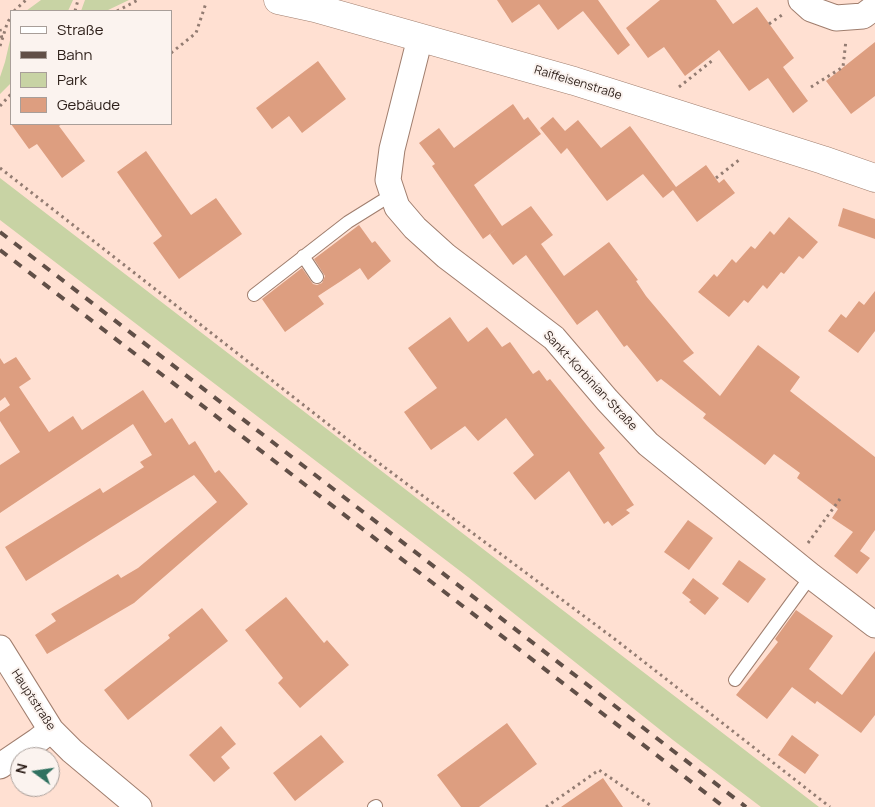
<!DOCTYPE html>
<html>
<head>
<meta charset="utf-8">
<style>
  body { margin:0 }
  #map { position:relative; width:875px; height:807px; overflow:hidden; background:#ffe0d2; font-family:Manrope,sans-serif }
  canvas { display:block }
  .legend { position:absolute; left:10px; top:10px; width:162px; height:115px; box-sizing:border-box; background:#fbf3ef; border:1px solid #a89e99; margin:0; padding:6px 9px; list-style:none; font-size:15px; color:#2c1e18 }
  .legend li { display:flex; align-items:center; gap:10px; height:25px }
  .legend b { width:25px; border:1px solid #a89e99 }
  .north { position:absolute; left:10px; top:747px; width:50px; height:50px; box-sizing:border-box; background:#fbf3ef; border:1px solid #a89e99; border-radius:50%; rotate:284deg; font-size:14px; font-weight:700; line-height:20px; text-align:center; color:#2c1e18 }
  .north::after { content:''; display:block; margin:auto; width:18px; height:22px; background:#307160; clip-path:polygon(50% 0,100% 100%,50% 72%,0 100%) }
</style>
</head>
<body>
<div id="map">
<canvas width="875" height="807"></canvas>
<ul class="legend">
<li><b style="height:6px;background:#fff"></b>Straße</li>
<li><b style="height:6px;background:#614f47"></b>Bahn</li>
<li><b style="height:14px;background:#c8d3a4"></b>Park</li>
<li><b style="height:14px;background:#dd9e80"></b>Gebäude</li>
</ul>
<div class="north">N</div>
</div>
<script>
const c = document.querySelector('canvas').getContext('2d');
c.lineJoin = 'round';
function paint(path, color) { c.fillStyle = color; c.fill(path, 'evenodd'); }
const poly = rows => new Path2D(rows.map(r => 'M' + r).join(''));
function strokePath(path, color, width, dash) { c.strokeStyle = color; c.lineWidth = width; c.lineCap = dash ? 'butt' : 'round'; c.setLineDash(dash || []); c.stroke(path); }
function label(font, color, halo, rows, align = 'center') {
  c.font = font + ' Manrope,sans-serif'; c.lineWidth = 4; c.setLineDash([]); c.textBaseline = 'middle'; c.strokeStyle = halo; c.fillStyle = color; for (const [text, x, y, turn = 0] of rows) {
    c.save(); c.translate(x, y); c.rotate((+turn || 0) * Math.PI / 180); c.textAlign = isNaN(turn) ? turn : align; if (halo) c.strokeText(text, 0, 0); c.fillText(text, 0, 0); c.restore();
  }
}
const green = poly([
  [41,0,73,0,68,11,26,11],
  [85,0,129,0,106,11,81,11],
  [11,36,11,83,0,94,0,77,5,62],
  [0,178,819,807,761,807,673,740,468,577,0,220]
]);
const building = poly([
  [497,0,598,0,630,45,618,55,583,11,558,30,539,4,512,23],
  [660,0,716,0,733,24,757,7,794,58,783,67,808,101,793,113,768,78,749,91,719,50,685,76,664,47,648,58,626,28],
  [875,42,875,96,851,114,826,81],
  [318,61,346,99,302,133,289,116,272,129,256,108],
  [513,104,524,120,528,117,541,134,474,185,502,226,531,206,553,235,541,244,564,276,609,242,638,280,636,281,646,296,694,353,683,361,720,396,758,345,800,377,790,391,875,457,875,530,860,551,870,558,857,574,834,556,853,532,832,518,838,509,797,478,800,473,774,454,765,465,703,418,706,414,661,379,657,382,627,345,624,347,597,310,577,325,526,255,513,265,490,234,498,228,483,239,432,166,435,164,419,143,439,128,454,148],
  [553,117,565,131,578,120,601,148,630,126,676,187,706,165,719,183,724,179,735,193,697,222,673,190,663,198,643,174,607,201,567,148,561,154,540,128],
  [11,124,62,124,59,126,85,161,62,178,37,144,29,149],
  [146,151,191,215,216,198,242,234,179,279,153,243,162,236,117,172],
  [843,208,875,219,875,239,838,226],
  [789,217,818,242,803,259,799,256,784,274,781,272,767,289,763,285,748,303,744,300,729,317,698,292,714,274,717,277,732,259,736,263,751,246,755,249,770,231,774,235],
  [359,225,372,243,375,241,391,261,368,280,360,268,341,281,318,296,324,304,285,332,262,299,302,268,313,284,317,285,322,283,325,276,314,259],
  [875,291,875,331,858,353,828,331,841,314,846,318,859,301,864,305],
  [450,317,468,342,487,327,502,347,510,342,533,374,539,370,547,381,550,379,605,448,599,453,634,505,626,510,630,513,612,526,608,521,604,524,569,471,535,500,513,473,534,455,506,418,478,441,465,426,431,450,404,412,437,388,408,348],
  [16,357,31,379,19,387,49,432,73,416,82,430,143,390,165,423,172,418,189,445,195,441,215,473,219,470,248,504,134,603,47,654,35,635,56,621,51,614,118,574,121,578,138,568,217,502,194,475,26,581,5,547,100,488,103,493,144,467,140,462,152,455,133,424,0,513,0,465,20,452,0,421,0,412,10,405,5,397,0,401,0,358,4,364],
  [688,520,713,538,689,570,664,552],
  [739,560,766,579,748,603,722,584],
  [693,578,719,598,705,615,689,602,691,600,682,593],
  [286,597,324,643,327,640,349,665,300,708,278,683,283,678,245,630],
  [202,608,228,641,128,720,104,690,170,638,168,635],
  [796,610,833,636,809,669,842,695,875,651,875,715,861,733,817,701,815,704,792,687,767,719,736,695,778,642,775,639],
  [507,723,537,764,479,807,461,807,437,775],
  [221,726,236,744,221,757,230,768,214,782,189,755],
  [321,735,344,762,295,801,273,773],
  [792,735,819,755,805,774,778,755],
  [603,778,623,807,561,807]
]);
const path = poly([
  [14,11,26,0],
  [75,11,78,0],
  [117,11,138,0],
  [769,24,782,15],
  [0,29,2,39],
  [0,46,7,24,11,16],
  [171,53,196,33,206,3],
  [679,87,713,60],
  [811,87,843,67,846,40],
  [0,106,11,94],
  [0,168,356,446,616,640,830,807],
  [716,178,739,160],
  [808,543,840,499],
  [546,807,599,770,650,805,650,807]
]);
const service = poly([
  [303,256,317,277],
  [254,295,348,222,393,194],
  [735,680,811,576],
  [374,807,376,806]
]);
const minor = poly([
  [801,0,811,9,836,18,863,16,875,7],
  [420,38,392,149,388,180,397,207,415,228,446,256,554,338,607,400,648,444,811,576,875,625],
  [0,648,51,730,72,751,139,807],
  [0,766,37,741,51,730]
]);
const tertiary = poly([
  [278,0,315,8,574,81,823,160,875,178]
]);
const rail = poly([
  [0,232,746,807],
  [0,250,724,807]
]);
const streetNames = [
  ["Raiffeisenstraße",578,83,17],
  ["Sankt-Korbinian-Straße",590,381,47],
  ["Hauptstraße",33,700,57]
];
paint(green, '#c8d3a4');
paint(building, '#dd9e80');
strokePath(service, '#a07e6e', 14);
strokePath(minor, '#a07e6e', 27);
strokePath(tertiary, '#a07e6e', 29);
strokePath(path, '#937c72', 3, [2.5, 4]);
strokePath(service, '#fff', 12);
strokePath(minor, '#fff', 25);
strokePath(tertiary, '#fff', 28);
strokePath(rail, '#614f47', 4, [9, 9]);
label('12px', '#2c1e18', '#fbf3ef', streetNames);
</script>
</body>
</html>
